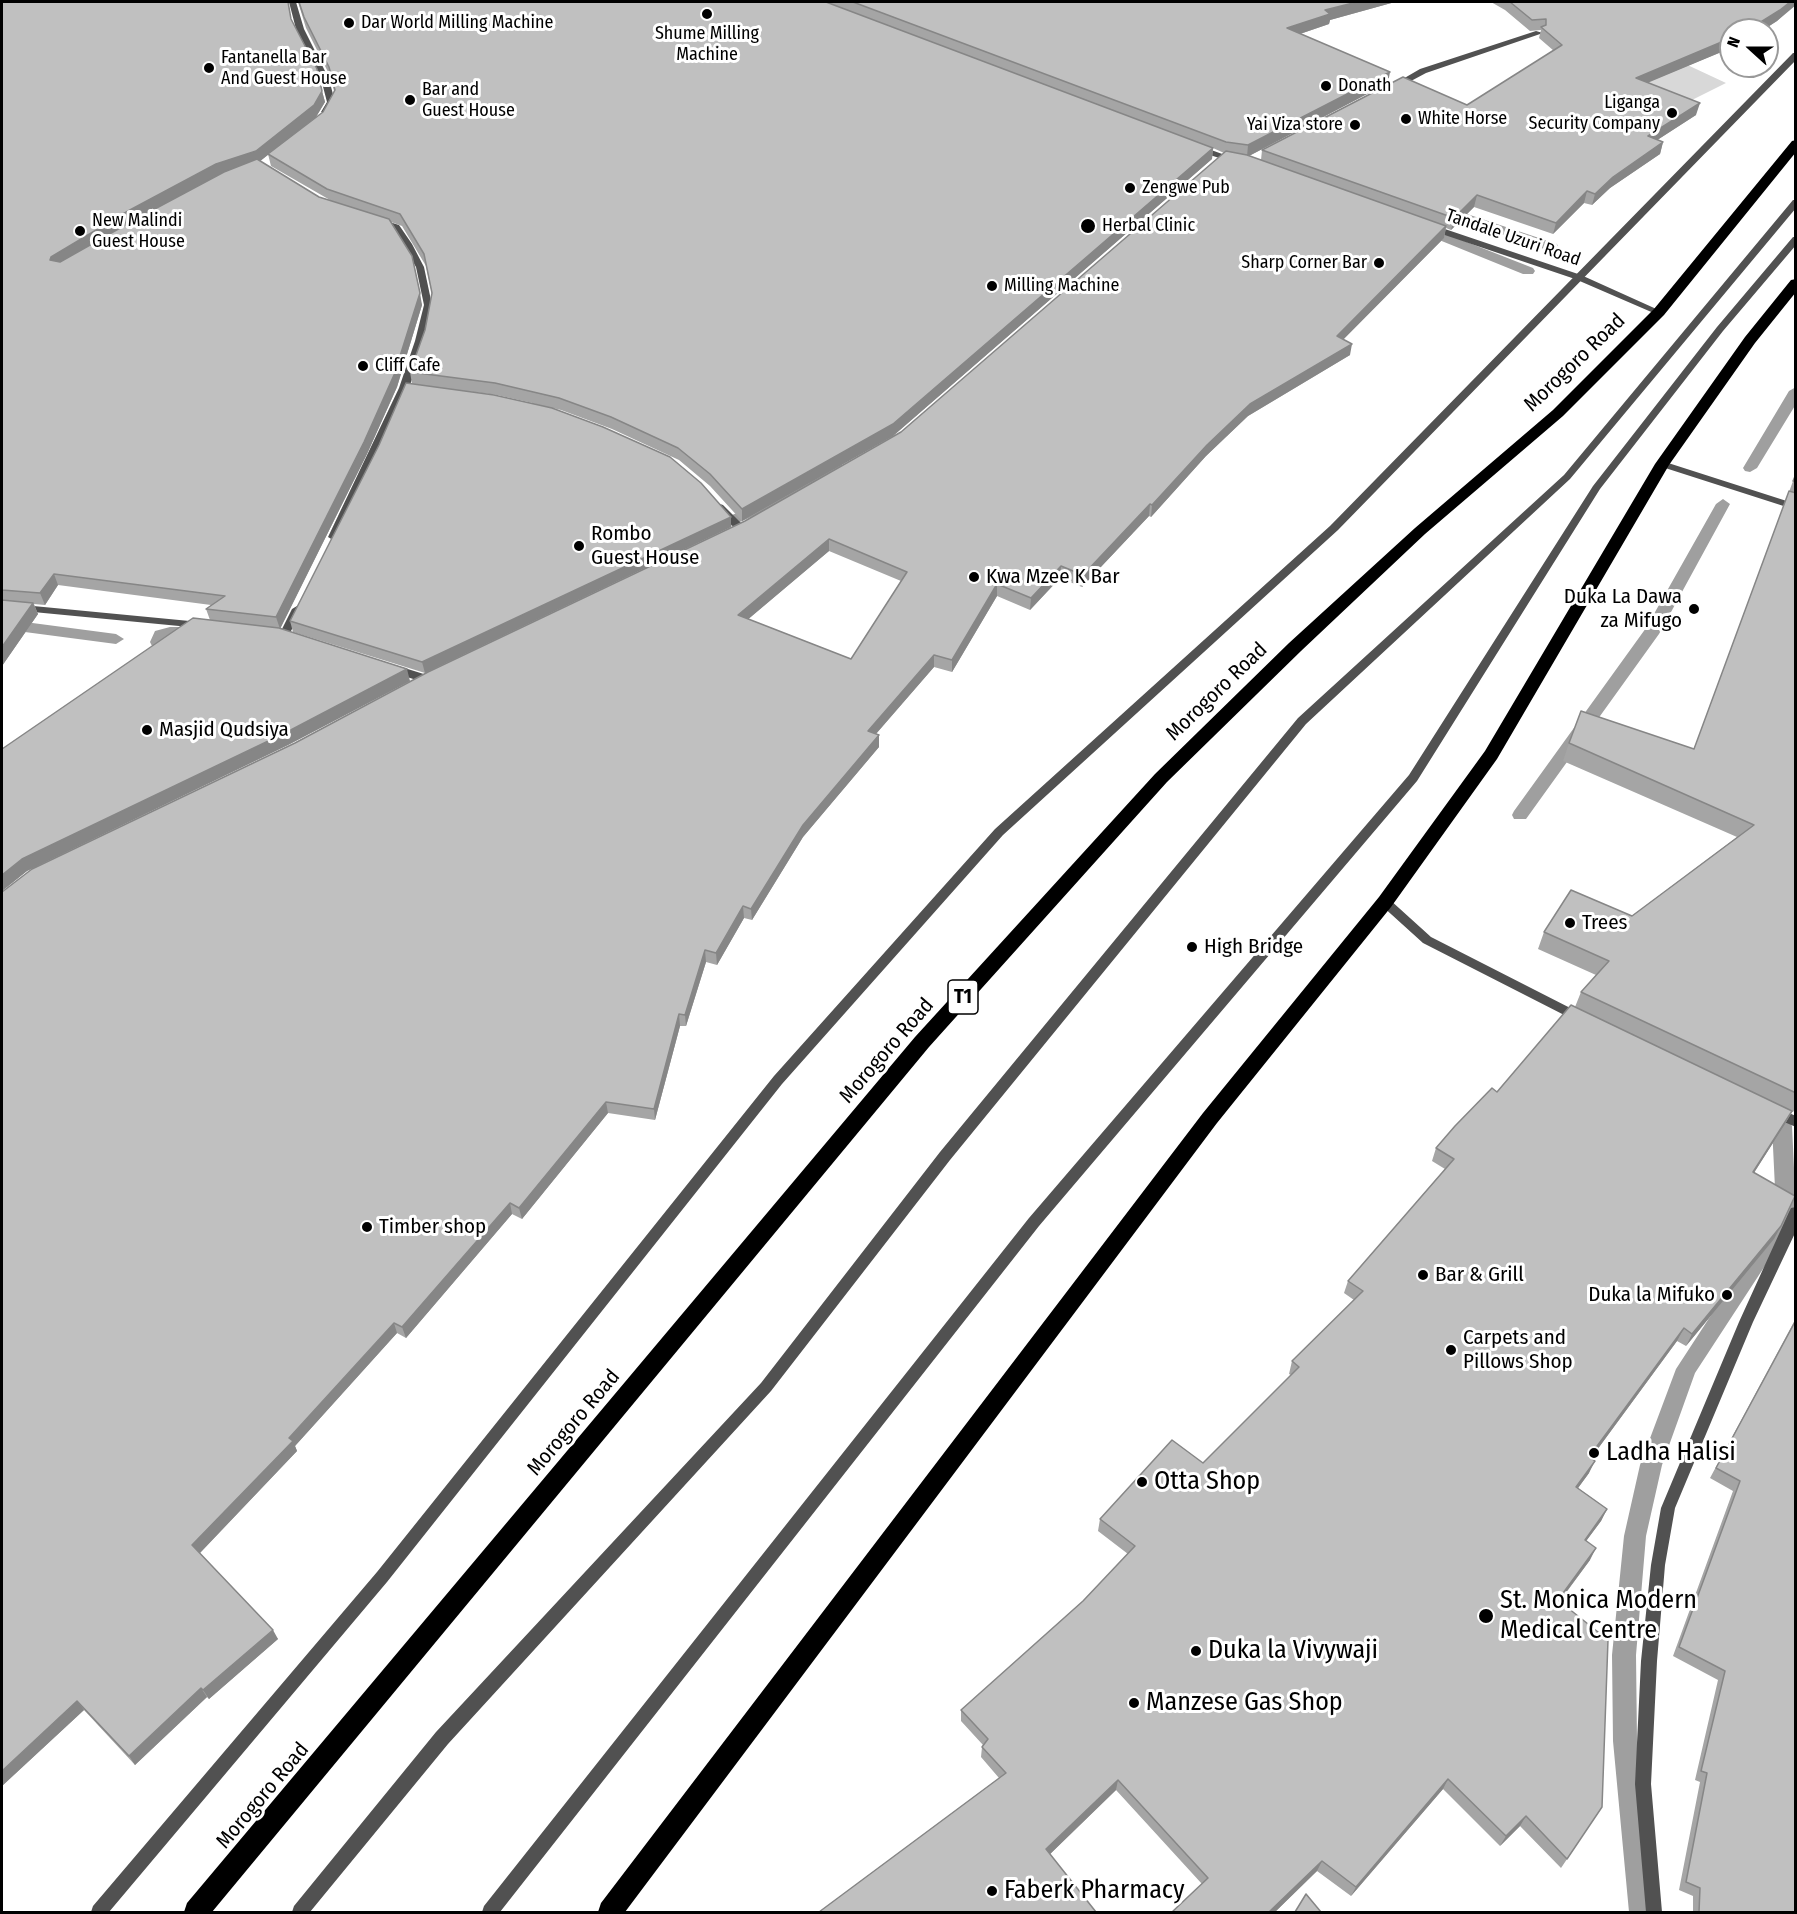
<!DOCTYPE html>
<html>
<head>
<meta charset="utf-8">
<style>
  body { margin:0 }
  #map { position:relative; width:1797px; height:1914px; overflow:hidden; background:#fff; font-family:"Fira Sans Condensed",sans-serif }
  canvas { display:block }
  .frame { position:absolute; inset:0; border:3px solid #000; pointer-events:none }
  .north { position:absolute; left:1719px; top:18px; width:60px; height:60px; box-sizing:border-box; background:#fff; border:2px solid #999; border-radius:50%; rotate:291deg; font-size:16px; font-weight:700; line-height:24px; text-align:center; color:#000 }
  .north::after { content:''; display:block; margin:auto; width:21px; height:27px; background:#000; clip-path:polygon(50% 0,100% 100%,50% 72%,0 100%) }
</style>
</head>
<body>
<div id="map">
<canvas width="1797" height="1914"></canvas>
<div class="frame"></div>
<div class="north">N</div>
</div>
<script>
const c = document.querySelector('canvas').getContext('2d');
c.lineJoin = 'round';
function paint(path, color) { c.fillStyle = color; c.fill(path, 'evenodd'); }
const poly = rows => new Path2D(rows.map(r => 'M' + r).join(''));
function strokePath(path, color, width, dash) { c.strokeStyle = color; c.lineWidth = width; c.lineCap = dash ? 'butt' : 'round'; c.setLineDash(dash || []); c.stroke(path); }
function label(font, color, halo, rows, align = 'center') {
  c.font = font + ' "Fira Sans Condensed",sans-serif'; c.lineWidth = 6; c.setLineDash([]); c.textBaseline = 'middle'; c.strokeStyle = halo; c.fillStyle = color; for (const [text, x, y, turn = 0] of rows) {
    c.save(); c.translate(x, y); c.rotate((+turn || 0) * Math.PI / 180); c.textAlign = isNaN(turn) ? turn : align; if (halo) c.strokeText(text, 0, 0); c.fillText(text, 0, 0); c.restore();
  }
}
const green = poly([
  [1619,33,1726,83,1684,104,1577,53]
]);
const stream = poly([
  [1443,206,1557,244,1558,247,1557,250,1547,250,1439,213,1437,210,1443,206],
  [1421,224,1533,268,1535,271,1533,274,1523,274,1417,231,1415,228,1417,225,1421,224],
  [1796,387,1796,404,1757,468,1750,472,1745,471,1743,468,1789,391,1796,387],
  [836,462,843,466,841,469,809,492,719,531,714,533,707,528,709,525,799,486,836,462],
  [1723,499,1730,504,1659,634,1526,819,1514,819,1512,815,1514,811,1646,628,1716,504,1723,499],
  [2,619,116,634,124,639,116,644,2,629,2,619],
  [170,627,196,627,204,632,196,637,171,637,167,638,164,646,152,646,150,642,155,631,170,627],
  [1782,1118,1789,1121,1792,1126,1796,1210,1774,1252,1695,1373,1662,1465,1646,1536,1636,1655,1637,1741,1653,1912,1629,1912,1613,1741,1612,1655,1624,1536,1640,1465,1676,1369,1760,1240,1776,1209,1772,1126,1775,1121,1782,1118]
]);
const lane = poly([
  [1793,53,1796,53,1796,60,1338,530,1003,835,782,1084,387,1582,109,1912,91,1912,93,1906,377,1572,774,1076,995,829,1330,526,1793,53],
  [1793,200,1796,200,1796,208,1570,479,1306,724,950,1160,771,1391,448,1744,310,1912,292,1912,294,1906,436,1732,761,1383,940,1152,1298,718,1564,475,1793,200],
  [1793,237,1796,237,1796,245,1723,331,1600,489,1417,781,1039,1226,500,1912,482,1912,484,1906,1029,1218,1409,775,1593,486,1717,327,1793,237]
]);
const street = poly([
  [289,2,296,2,304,29,329,79,335,102,328,114,321,112,327,102,321,79,296,29,289,2],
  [1536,31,1543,33,1426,73,1396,89,1389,87,1420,69,1536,31],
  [1194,146,1200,146,1239,160,1232,162,1194,150,1194,146],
  [380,219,399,225,412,244,424,267,432,305,425,341,409,388,338,537,333,540,328,537,399,388,415,341,424,305,416,267,393,229,377,224,376,222,380,219],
  [1427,225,1433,225,1581,275,1663,312,1659,315,1656,314,1575,279,1427,229,1427,225],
  [1662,461,1796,504,1796,510,1659,466,1659,462,1662,461],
  [720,504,723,505,745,527,745,531,737,531,717,509,717,505,720,504],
  [2,603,200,622,205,625,200,628,2,609,2,603],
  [297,606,302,609,289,635,284,638,280,637,279,635,292,609,297,606],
  [395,665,430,676,431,679,426,683,391,672,390,669,391,666,395,665],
  [1385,898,1389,899,1431,937,1582,1014,1584,1017,1582,1020,1574,1020,1423,943,1381,905,1379,902,1381,899,1385,898],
  [1775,1107,1796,1116,1796,1127,1770,1116,1769,1112,1770,1108,1775,1107],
  [1796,1207,1796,1231,1753,1322,1675,1508,1665,1565,1657,1661,1651,1784,1662,1912,1646,1912,1635,1784,1641,1661,1651,1565,1661,1508,1739,1322,1789,1212,1791,1208,1796,1207]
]);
const highway = poly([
  [1796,140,1796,152,1664,315,1563,416,1425,534,1301,651,1167,782,929,1047,212,1912,184,1912,187,1903,915,1037,1155,774,1289,643,1415,528,1553,410,1654,309,1792,141,1796,140],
  [1796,279,1796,292,1755,343,1669,465,1497,759,1391,907,1217,1123,625,1912,598,1912,601,1903,1203,1113,1379,897,1485,751,1655,464,1745,337,1791,280,1796,279]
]);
const wall = poly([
  [2,2,291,19,322,91,325,102,316,117,260,161,319,197,330,200,271,166,268,154,323,112,334,91,331,78,306,28,298,2,1395,2,1330,20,1329,24,1300,34,1388,83,1249,156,1261,160,1262,150,1467,105,1554,51,1539,38,1541,30,1530,31,1505,10,1491,2,1796,2,1777,21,1763,30,1731,30,1731,48,1648,82,1696,115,1657,140,1663,142,1660,154,1610,188,1592,205,1584,203,1553,234,1474,207,1451,230,1446,228,1444,238,1343,339,1350,355,1248,416,1206,456,1151,517,1149,516,1082,587,1060,578,1030,610,997,596,952,672,934,667,876,734,879,747,803,837,752,920,744,918,717,965,706,962,686,1026,680,1026,655,1120,608,1113,522,1219,512,1214,406,1338,397,1333,295,1446,297,1451,200,1553,278,1639,209,1699,207,1697,135,1765,84,1710,2,1786,295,743,745,521,901,432,1224,153,1213,148,1212,159,893,436,742,521,710,486,679,460,612,429,561,410,553,408,731,517,731,527,425,673,293,632,290,621,412,384,410,372,425,330,432,294,426,266,402,226,391,222,422,305,397,387,367,454,280,629,410,681,288,745,27,871,2,891,2,749,210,620,206,609,211,605,58,585,45,605,34,604,38,614,2,666],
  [465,391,497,395,537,404],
  [829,551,901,581,851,659,748,619],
  [1796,473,1796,1108,1793,1112,1792,1112,1785,1124,1754,1173,1774,1239,1686,1346,1677,1341,1591,1458,1589,1473,1578,1488,1607,1509,1601,1521,1586,1541,1590,1560,1560,1601,1602,1807,1561,1868,1520,1826,1500,1846,1443,1789,1351,1896,1317,1871,1275,1912,1172,1912,1202,1884,1116,1790,1050,1854,819,1912,999,1778,981,1757,982,1747,983,1745,961,1721,961,1710,1083,1601,1128,1554,1098,1531,1100,1519,1203,1463,1291,1375,1289,1374,1292,1361,1354,1300,1344,1293,1348,1281,1445,1169,1432,1161,1436,1148,1497,1092,1575,1007,1581,992,1596,975,1538,949,1544,932,1632,916,1737,837,1563,761,1569,743,1694,749],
  [1796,1318,1796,1912,1693,1912,1693,1896,1679,1890,1700,1782,1695,1780,1718,1680,1673,1656,1733,1491,1710,1478]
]);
const shadedWall = poly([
  [1357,2,1395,2,1330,20,1329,24,1285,39,1287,28,1325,10],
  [1790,2,1796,2,1796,5,1777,21,1763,30,1748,30],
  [1731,38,1731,48,1633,89,1636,78],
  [1390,72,1388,83,1247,157,1248,145],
  [322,91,325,102,316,117,259,162,55,268,50,260,51,257],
  [1700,103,1696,115,1645,148,1648,136],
  [1663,142,1660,154,1610,188,1592,205,1595,194,1613,177],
  [1213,148,1212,159,893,436,742,521,742,509],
  [1587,191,1584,203,1553,234,1556,223],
  [1477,195,1474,207,1451,230,1454,218],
  [1446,226,1444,238,1335,348,1337,336],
  [420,293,422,305,397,387,367,454,280,629,276,617],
  [1352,344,1350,355,1248,416,1206,456,1151,517,1152,505,1207,445,1250,404],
  [1150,504,1149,516,1082,587,1083,575],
  [731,517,731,527,425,673,422,662],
  [829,539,829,551,739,627,738,615],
  [1061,566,1060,578,1030,610,1031,598],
  [54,574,58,585,45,605,40,593],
  [997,584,997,596,952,672,952,660],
  [33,603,38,614,2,666,2,647],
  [934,655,934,667,868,743,868,731],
  [407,669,410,681,288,745,27,871,2,891,2,875,22,859],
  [879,735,879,747,803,837,752,920,751,909,803,825],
  [743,906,744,918,717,965,716,953],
  [705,950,706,962,686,1026,685,1015],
  [679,1014,680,1026,655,1120,654,1109],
  [606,1102,608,1113,522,1219,519,1208],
  [1792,1111,1785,1124,1746,1185,1753,1172],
  [510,1203,512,1214,406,1338,402,1327],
  [1781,1226,1774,1239,1686,1346,1692,1334],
  [394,1323,397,1333,295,1446,297,1451,198,1555,192,1545],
  [1684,1328,1677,1341,1583,1469,1589,1457],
  [1595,1461,1589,1473,1570,1499,1576,1487],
  [1607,1509,1601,1521,1578,1552,1585,1540],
  [1596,1548,1590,1560,1552,1611,1558,1600],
  [273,1630,278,1639,209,1699,203,1690],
  [201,1688,207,1697,135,1765,129,1756],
  [77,1701,84,1710,2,1786,2,1771],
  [1448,1779,1443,1789,1351,1896,1356,1887],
  [1118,1780,1116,1790,1045,1859,1046,1849],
  [1526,1816,1520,1826,1500,1846,1506,1836],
  [1322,1861,1317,1871,1275,1912,1269,1912]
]);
const building = poly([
  [2,2,288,2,291,19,317,69,322,91,314,105,256,151,216,164,128,211,51,257,50,260,60,262,136,219,224,172,257,159,319,197,389,219,412,256,420,293,394,375,364,442,276,617,206,609,225,596,54,574,40,593,2,590,2,2],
  [299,2,826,2,1213,148,893,424,742,509,710,474,678,448,611,417,559,398,495,383,410,372,425,330,432,293,424,254,400,214,327,189,268,154,323,112,335,90,329,67,304,17,299,2],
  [853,2,1357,2,1325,10,1330,14,1287,28,1390,72,1248,145,1226,142,853,2],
  [1510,2,1790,2,1780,10,1748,30,1731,30,1731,38,1636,78,1700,103,1648,136,1663,142,1613,177,1595,194,1587,191,1556,223,1477,195,1454,218,1262,150,1403,77,1467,105,1562,45,1541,27,1546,25,1546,19,1532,20,1510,2],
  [1226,151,1247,155,1446,226,1337,336,1352,344,1250,404,1207,445,1152,505,1150,504,1083,575,1061,566,1031,598,997,584,952,660,934,655,868,731,879,735,803,825,751,909,743,906,716,953,705,950,685,1015,679,1014,654,1109,606,1102,519,1208,510,1203,402,1327,394,1323,289,1438,293,1441,192,1545,273,1630,203,1690,201,1688,129,1756,77,1701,2,1771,2,892,32,869,295,743,428,672,745,521,901,432,1226,151],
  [829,539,907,572,851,659,738,615,829,539],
  [406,383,494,395,552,408,603,427,670,457,701,483,731,517,422,662,290,621,379,445,406,383],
  [1796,474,1796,482,1793,481,1796,474],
  [1789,491,1796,493,1796,1093,1581,992,1609,961,1544,932,1571,890,1632,916,1754,825,1569,743,1581,711,1694,749,1789,491],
  [2,600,33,603,2,647,2,600],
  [193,618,279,628,407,669,285,733,22,859,2,875,2,749,193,618],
  [1571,1005,1792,1111,1753,1172,1795,1196,1781,1226,1692,1334,1684,1328,1589,1457,1595,1461,1576,1487,1607,1509,1585,1540,1596,1548,1558,1600,1608,1640,1602,1807,1567,1859,1526,1816,1506,1836,1448,1779,1356,1887,1322,1861,1269,1912,1172,1912,1208,1878,1118,1780,1046,1849,1096,1912,819,1912,1006,1773,982,1747,988,1739,961,1710,1083,1601,1135,1546,1100,1519,1172,1440,1203,1463,1299,1367,1292,1361,1363,1291,1348,1281,1454,1159,1436,1148,1455,1126,1492,1088,1497,1092,1571,1005],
  [1796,1320,1796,1912,1699,1912,1700,1888,1686,1882,1707,1773,1701,1771,1725,1671,1679,1647,1740,1481,1716,1468,1796,1320],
  [1306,1894,1321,1912,1295,1912,1306,1894]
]);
const markers = [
  [707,14,6,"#000"],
  [349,23,6,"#000"],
  [209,68,6,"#000"],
  [1326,86,6,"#000"],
  [410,100,6,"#000"],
  [1672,113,6,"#000"],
  [1406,119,6,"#000"],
  [1355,125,6,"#000"],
  [1130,188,6,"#000"],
  [1088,226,8,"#000"],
  [80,231,6,"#000"],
  [1379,263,6,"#000"],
  [992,286,6,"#000"],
  [363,366,6,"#000"],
  [579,546,6,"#000"],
  [974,577,6,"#000"],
  [1694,609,6,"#000"],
  [147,730,6,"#000"],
  [1570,923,6,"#000"],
  [1192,947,6,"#000"],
  [367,1227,6,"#000"],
  [1423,1275,6,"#000"],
  [1727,1295,6,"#000"],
  [1451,1350,6,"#000"],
  [1594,1453,6,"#000"],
  [1142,1482,6,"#000"],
  [1486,1616,8,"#000"],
  [1196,1651,6,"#000"],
  [1134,1703,6,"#000"],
  [992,1891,6,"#000"]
];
const farPoinames = [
  ["Dar World Milling Machine",361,23],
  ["Shume Milling",707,34,"center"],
  ["Machine",707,55,"center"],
  ["Fantanella Bar",221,58],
  ["And Guest House",221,79],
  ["Donath",1338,86],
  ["Bar and",422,90],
  ["Guest House",422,111],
  ["Liganga",1660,103,"right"],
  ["Security Company",1660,124,"right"],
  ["White Horse",1418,119],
  ["Yai Viza store",1343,125,"right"],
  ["Zengwe Pub",1142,188],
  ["New Malindi",92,221],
  ["Guest House",92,242],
  ["Herbal Clinic",1102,226],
  ["Sharp Corner Bar",1367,263,"right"],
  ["Milling Machine",1004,286],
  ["Cliff Cafe",375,366]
];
const farStreetnames = [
  ["Tandale Uzuri Road",1513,238,19]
];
const shields = [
  [963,997,30]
];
const shieldNames = [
  ["T1",963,997]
];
const streetNames = [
  ["Morogoro Road",1575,363,-44],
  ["Morogoro Road",1217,692,-44],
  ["Morogoro Road",887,1051,-49],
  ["Morogoro Road",574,1423,-50],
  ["Morogoro Road",263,1796,-50]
];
const poiNames = [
  ["Rombo",591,534],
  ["Guest House",591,558],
  ["Kwa Mzee K Bar",986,577],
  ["Duka La Dawa",1682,597,"right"],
  ["za Mifugo",1682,621,"right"],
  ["Masjid Qudsiya",159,730],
  ["Trees",1582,923],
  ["High Bridge",1204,947],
  ["Timber shop",379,1227],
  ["Bar & Grill",1435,1275],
  ["Duka la Mifuko",1715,1295,"right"],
  ["Carpets and",1463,1338],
  ["Pillows Shop",1463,1362]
];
const nearPoinames = [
  ["Ladha Halisi",1606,1453],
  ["Otta Shop",1154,1482],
  ["St. Monica Modern",1500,1601],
  ["Medical Centre",1500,1631],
  ["Duka la Vivywaji",1208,1651],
  ["Manzese Gas Shop",1146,1703],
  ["Faberk Pharmacy",1004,1891]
];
paint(green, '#d8d8d8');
paint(stream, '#9f9f9f');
paint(lane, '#515151');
paint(street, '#515151');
paint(highway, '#000');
paint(wall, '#a5a5a5');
paint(shadedWall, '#868686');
paint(building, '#c0c0c0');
strokePath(building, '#868686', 1.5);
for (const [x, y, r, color] of markers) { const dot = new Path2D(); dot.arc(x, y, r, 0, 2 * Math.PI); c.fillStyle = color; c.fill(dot); strokePath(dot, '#fff', 2); }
label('18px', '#000', '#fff', farPoinames, 'left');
label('18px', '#000', '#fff', farStreetnames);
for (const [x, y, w] of shields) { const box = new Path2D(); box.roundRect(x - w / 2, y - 17, w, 34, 4.5); c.fillStyle = '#fff'; c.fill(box); strokePath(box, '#000', 1.5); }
label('bold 20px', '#000', null, shieldNames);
label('21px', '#000', '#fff', streetNames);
label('21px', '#000', '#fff', poiNames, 'left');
label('26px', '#000', '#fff', nearPoinames, 'left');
</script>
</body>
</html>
